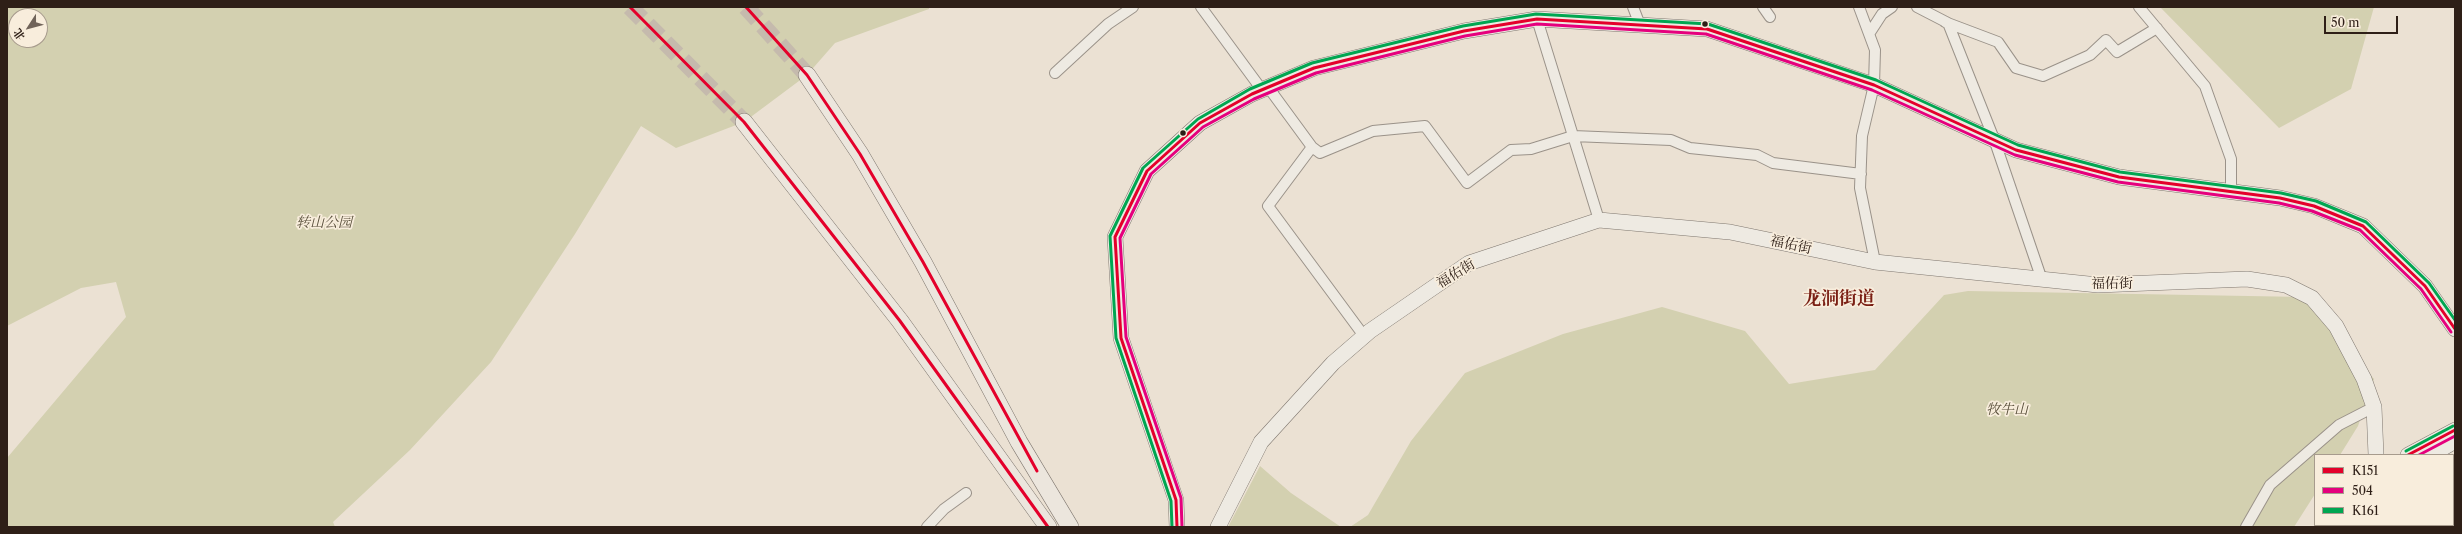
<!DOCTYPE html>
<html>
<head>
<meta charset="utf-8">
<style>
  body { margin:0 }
  #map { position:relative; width:2462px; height:534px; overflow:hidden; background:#ebe1d3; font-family:"Libre Caslon Text","Noto Serif SC",serif }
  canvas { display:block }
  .frame { position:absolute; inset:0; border:8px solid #2e1f17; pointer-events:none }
  .legend { position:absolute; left:2314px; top:454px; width:140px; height:72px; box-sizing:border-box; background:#f8eddc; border:1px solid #a79b8d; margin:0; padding:5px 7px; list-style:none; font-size:12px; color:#2e1f17 }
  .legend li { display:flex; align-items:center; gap:8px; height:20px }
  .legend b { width:20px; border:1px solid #a79b8d }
  .north { position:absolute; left:8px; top:8px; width:40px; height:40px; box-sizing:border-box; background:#f8eddc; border:1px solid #a79b8d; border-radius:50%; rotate:234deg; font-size:11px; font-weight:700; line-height:16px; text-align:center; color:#2e1f17 }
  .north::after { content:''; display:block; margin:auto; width:14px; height:18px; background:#706359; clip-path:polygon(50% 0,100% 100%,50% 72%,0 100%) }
  .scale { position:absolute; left:2324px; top:16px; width:74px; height:18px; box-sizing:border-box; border:2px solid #2e1f17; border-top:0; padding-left:5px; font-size:12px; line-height:14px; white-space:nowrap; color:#2e1f17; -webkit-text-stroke:3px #f8eddc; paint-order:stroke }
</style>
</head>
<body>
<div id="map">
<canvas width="2462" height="534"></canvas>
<div class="frame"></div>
<ul class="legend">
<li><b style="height:5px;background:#e4002b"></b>K151</li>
<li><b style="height:5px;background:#e5007d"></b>504</li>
<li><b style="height:5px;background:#00a651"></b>K161</li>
</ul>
<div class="north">北</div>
<div class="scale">50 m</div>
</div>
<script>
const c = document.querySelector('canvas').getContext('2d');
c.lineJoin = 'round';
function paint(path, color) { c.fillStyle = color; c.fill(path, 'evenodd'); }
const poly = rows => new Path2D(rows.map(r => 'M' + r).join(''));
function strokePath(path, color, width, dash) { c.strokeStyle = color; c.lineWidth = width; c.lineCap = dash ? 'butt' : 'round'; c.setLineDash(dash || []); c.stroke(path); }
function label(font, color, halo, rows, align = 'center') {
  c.font = font + ' "Libre Caslon Text","Noto Serif SC",serif'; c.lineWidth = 3.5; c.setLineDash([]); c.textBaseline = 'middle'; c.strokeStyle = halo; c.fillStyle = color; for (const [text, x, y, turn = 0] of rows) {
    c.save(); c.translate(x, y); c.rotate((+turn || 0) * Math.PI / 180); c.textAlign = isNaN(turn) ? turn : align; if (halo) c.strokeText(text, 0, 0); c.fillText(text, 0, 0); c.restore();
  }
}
const green = poly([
  [7,7,929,7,929,9,835,43,807,75,744,122,676,148,641,126,575,234,491,362,410,450,333,522,335,527,7,527,7,458,126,317,116,282,81,288,7,326],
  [16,16,40,16,40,40,16,40],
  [2160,7,2374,7,2351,89,2279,128],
  [1968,291,2304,297,2374,379,2358,426,2340,455,2315,455,2315,494,2294,527,1350,527,1368,515,1411,441,1465,373,1563,334,1662,307,1745,331,1789,384,1875,370,1944,295],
  [1260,466,1291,493,1341,527,1228,527]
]);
const primaryTunnel = poly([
  [630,7,744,122],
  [746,7,807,75]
]);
const street = poly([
  [1201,7,1262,90],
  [1633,7,1640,25],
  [1763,7,1770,17],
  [1859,7,1875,50,1874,85,1862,136,1860,188,1875,262],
  [1917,7,1948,23,1994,139,2042,280],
  [2139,7,2205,86,2231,159,2231,192],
  [1537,19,1599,220],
  [1945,22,1998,42,2016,68,2043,76,2090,55,2106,40,2117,52,2157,28],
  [1869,34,1882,14,1892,7],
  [1055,73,1108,24,1133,7],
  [1268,87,1312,147,1268,206,1364,336],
  [1312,147,1320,153,1373,131,1425,126,1467,183,1511,150,1531,149,1573,136,1671,140,1690,148,1757,155,1773,163,1861,174],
  [927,527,944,509,966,493],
  [2246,527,2270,485,2339,425,2374,407]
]);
const secondary = poly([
  [2408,455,2455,430],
  [2431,455,2455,441],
  [1177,527,1176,500,1121,338,1115,237,1147,171,1200,123,1252,94,1314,68,1464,31,1537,19,1707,29,1874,85,2016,150,2119,177,2280,198,2314,206,2363,226,2425,286,2455,329],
  [1218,527,1261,442,1333,363,1370,331,1469,263,1599,220,1730,232,1875,262,2098,285,2247,279,2286,285,2312,298,2336,326,2364,379,2374,407,2376,455],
  [2332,527,2333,525],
  [2347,527,2349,525]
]);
const primary = poly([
  [807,75,860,154,923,262,1019,442,1070,527],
  [744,122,900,321,1048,527]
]);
const bus1 = poly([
  [630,7,744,122,900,321,1048,527],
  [746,7,807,75,860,154,923,262,1037,471],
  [2408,455,2455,430],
  [1177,527,1176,500,1121,338,1115,237,1147,171,1200,123,1252,94,1314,68,1464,31,1537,19,1707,29,1874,85,2016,150,2119,177,2280,198,2314,206,2363,226,2425,286,2455,329]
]);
const bus2 = poly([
  [2419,455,2455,436],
  [1182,527,1181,498,1126,337,1120,238,1151,174,1203,127,1254,99,1316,73,1465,36,1537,24,1706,34,1872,90,2015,155,2118,182,2279,203,2312,211,2360,230,2421,289,2451,332]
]);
const bus3 = poly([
  [2406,451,2453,426],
  [1172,527,1171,501,1116,338,1110,236,1143,168,1198,119,1250,89,1312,63,1463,26,1536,14,1708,24,1876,80,2018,145,2120,172,2281,193,2316,201,2366,222,2429,283,2455,320]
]);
const markers = [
  [1705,24,3.5,"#2e1f17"],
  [1183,133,3.5,"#2e1f17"]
];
const parkNames = [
  ["转山公园",324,223],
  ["牧牛山",2007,410]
];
const streetNames = [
  ["福佑街",1791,245,12],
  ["福佑街",1456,274,-31],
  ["福佑街",2112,284]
];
const districtNames = [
  ["龙洞街道",1839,299]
];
paint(green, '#d3d0b0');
strokePath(primaryTunnel, '#c5baad', 17, [17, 8]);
strokePath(street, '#9a9289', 12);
strokePath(secondary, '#7f776f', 16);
strokePath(primary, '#7f776f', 18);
strokePath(street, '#eeeae2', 10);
strokePath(secondary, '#eeeae2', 15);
strokePath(primary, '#ece6dd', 17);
strokePath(bus1, '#e4002b', 3);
strokePath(bus2, '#e5007d', 3);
strokePath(bus3, '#00a651', 3);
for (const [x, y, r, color] of markers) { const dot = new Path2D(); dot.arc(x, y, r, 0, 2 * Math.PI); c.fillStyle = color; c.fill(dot); strokePath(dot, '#f8eddc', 1.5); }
label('italic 14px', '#5a503c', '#f8eddc', parkNames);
label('14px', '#2e1f17', '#f8eddc', streetNames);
label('bold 18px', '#7a1f14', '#f8eddc', districtNames);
</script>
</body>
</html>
